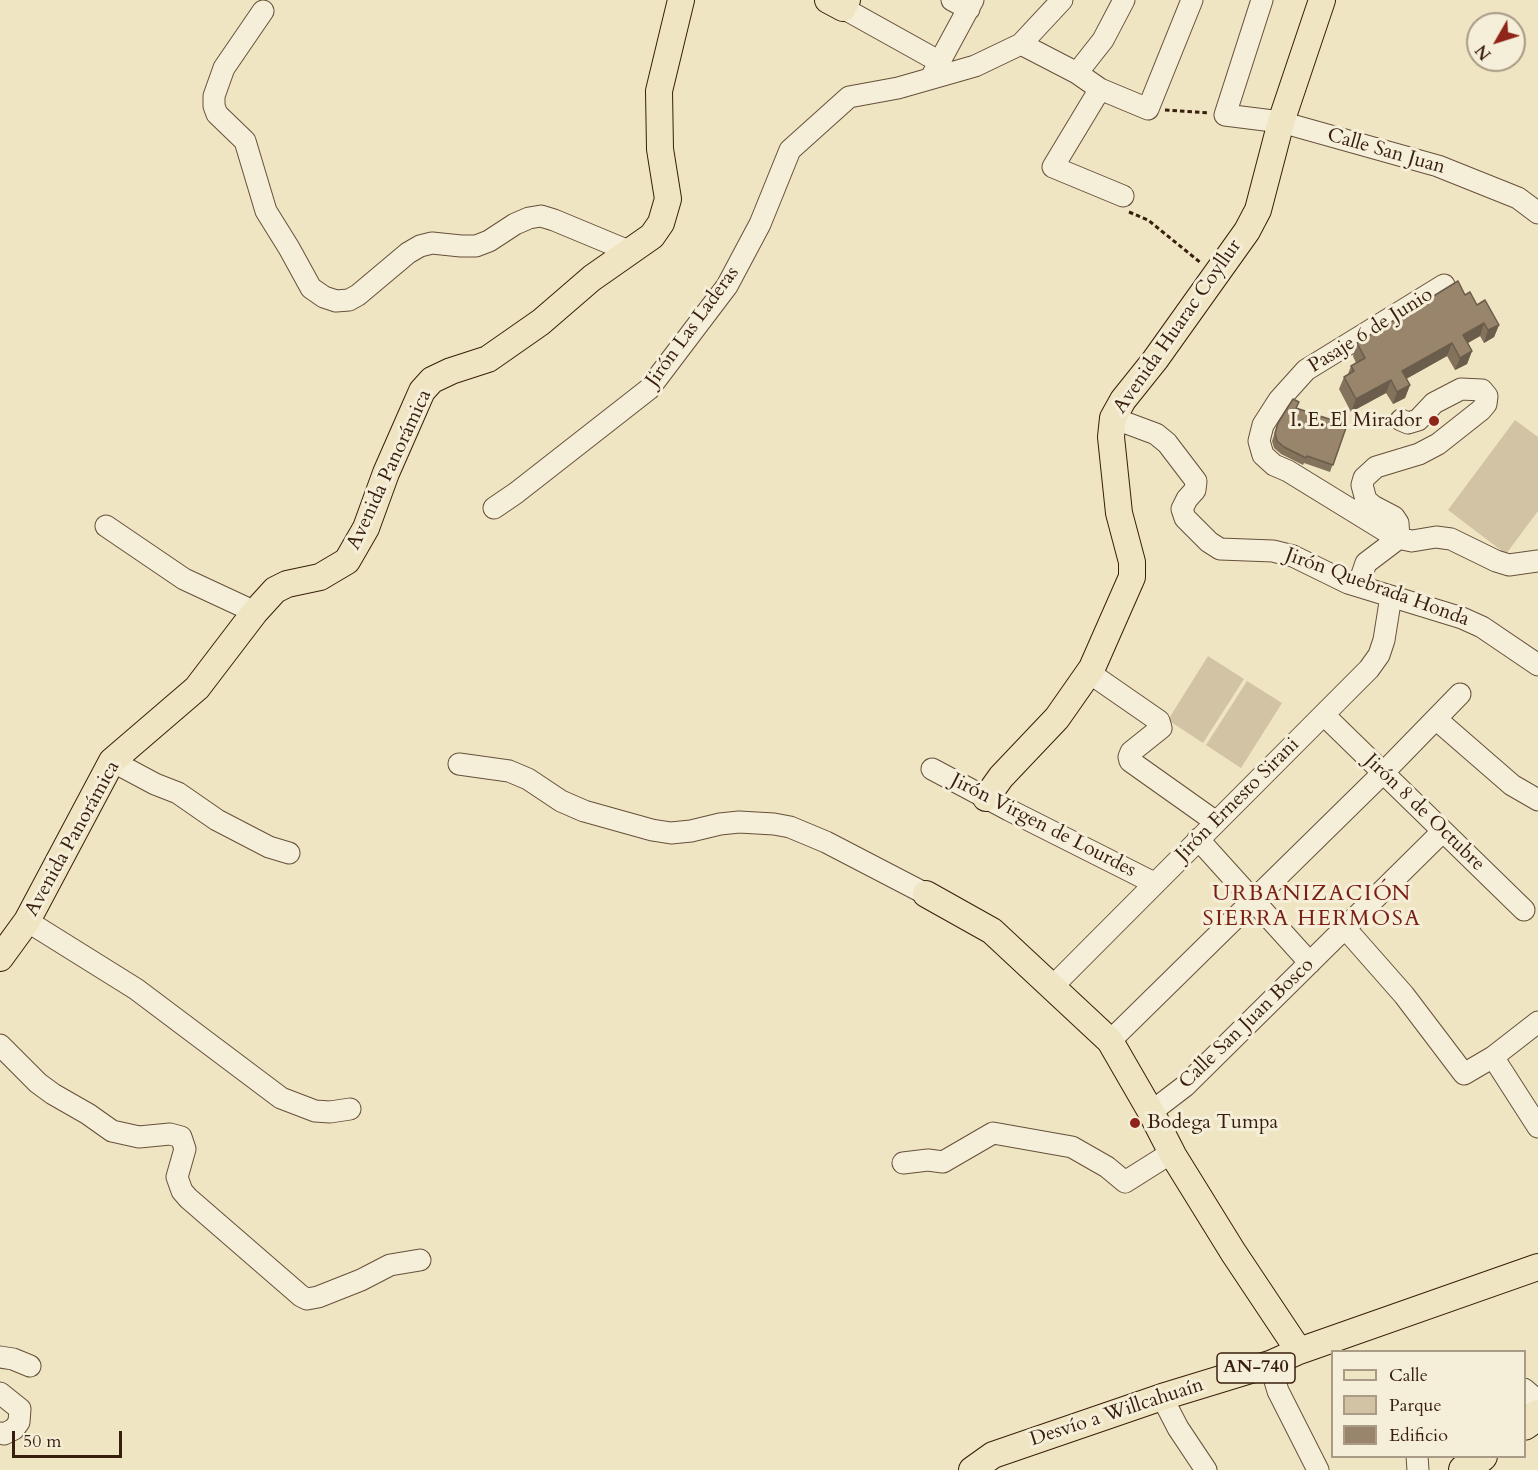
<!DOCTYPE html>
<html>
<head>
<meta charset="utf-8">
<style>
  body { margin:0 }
  #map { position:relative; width:1538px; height:1470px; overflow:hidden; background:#f0e5c3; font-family:Cardo,serif }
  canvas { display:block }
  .legend { position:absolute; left:1331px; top:1350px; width:195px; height:108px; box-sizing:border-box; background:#f5eed8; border:2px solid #a99b86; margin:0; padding:8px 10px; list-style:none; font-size:18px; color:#381e0c }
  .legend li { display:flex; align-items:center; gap:12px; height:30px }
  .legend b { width:30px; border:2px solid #a99b86 }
  .north { position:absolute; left:1466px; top:12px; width:60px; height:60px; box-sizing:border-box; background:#f5eed8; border:2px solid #a99b86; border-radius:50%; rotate:231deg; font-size:16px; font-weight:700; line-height:24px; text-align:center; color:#381e0c }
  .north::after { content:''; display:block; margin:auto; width:21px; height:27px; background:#8f2418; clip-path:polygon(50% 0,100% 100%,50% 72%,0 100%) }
  .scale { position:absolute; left:12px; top:1431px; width:110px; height:27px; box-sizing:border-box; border:3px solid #381e0c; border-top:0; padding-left:8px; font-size:18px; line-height:21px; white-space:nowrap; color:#381e0c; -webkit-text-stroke:4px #f5eed8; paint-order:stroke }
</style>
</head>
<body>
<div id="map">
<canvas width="1538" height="1470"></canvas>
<ul class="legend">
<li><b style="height:8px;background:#f0e5c3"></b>Calle</li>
<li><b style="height:16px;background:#d1c3a4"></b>Parque</li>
<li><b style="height:16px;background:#98856b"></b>Edificio</li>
</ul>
<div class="north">N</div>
<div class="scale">50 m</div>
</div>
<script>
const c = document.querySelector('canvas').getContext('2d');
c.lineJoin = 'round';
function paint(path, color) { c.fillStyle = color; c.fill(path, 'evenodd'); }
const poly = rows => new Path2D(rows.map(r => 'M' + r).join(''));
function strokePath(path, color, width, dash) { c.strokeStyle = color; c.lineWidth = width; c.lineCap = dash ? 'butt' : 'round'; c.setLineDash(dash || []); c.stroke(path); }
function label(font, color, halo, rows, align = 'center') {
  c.font = font + ' Cardo,serif'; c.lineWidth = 6; c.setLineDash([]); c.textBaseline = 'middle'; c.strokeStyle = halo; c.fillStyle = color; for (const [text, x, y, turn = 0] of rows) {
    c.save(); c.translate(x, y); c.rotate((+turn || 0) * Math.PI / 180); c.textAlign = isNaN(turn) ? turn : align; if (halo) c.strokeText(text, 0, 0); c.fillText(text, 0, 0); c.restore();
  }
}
const green = poly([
  [1515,420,1538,437,1538,511,1506,554,1448,510],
  [1208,656,1244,679,1203,743,1168,720],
  [1247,681,1282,703,1241,768,1206,745]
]);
const path = poly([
  [1165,110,1209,113],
  [1129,212,1148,220,1201,263]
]);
const minor = poly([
  [952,0,969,9],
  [1262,0,1225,115,1281,122,1438,166,1518,198,1538,213],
  [843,8,940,62],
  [263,11,224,68,214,96,214,106,217,114,245,141,266,211,289,248,311,288,324,297,336,301,349,300,358,295,408,253,420,246,432,243,461,246,476,246,489,241,515,224,529,218,541,216,554,220,631,252],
  [1021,44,1077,73,1100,89,1148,109,1192,0],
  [1077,73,1103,40,1124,0],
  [933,74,973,0],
  [1100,89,1053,167,1123,196],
  [1444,285,1306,370,1279,400,1263,425,1259,441,1263,455,1274,465,1288,471,1397,538,1412,541,1436,537,1451,539,1496,561,1509,565,1538,561],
  [1113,418,1156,434,1167,443,1196,481,1195,490,1187,499,1182,509,1185,518,1209,542,1220,549,1273,551,1293,556,1348,583,1462,618,1482,627,1538,665],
  [494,508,516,493,649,389,727,286,760,224,790,150,849,97,898,88,975,66,1021,44,1062,0],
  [106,526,184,579,255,612],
  [1358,586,1366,563,1399,538,1398,523,1394,517,1373,506,1366,500,1362,485,1364,478,1376,467,1419,454,1438,444,1481,410,1486,404,1487,396,1482,390,1461,389,1434,403,1418,420,1408,423,1401,420],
  [1092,668,1091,671,1094,676,1159,721,1161,728,1131,752,1129,757,1130,761,1216,822],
  [1324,715,1524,910],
  [1436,719,1512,785,1538,800],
  [112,761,155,784,178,793,217,820,269,847,289,853],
  [459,764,509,771,528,779,561,801,584,811,652,830,671,833,691,831,720,824,739,822,774,824,790,827,826,842,926,894],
  [932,769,1009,810,1154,883],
  [1198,839,1310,963],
  [27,921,136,989,281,1098,315,1111,330,1112,350,1109],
  [1345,928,1404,995,1464,1074,1493,1057,1538,1022],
  [1052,987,1369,669,1379,655,1384,640,1391,596],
  [1110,1041,1384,772,1460,694],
  [0,1045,38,1083,53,1094,88,1114,112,1131,139,1137,170,1134,181,1137,185,1149,177,1177,182,1191,188,1198,301,1296,307,1299,318,1297,361,1280,390,1265,420,1260],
  [1493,1057,1538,1127],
  [1151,1112,1185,1086,1443,831],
  [903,1163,928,1160,943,1162,993,1133,1072,1147,1107,1167,1125,1182,1171,1153],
  [0,1357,13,1359,30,1366],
  [1270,1364,1278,1391,1318,1470],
  [1524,1389,1538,1401],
  [0,1393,20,1409,19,1422,14,1429,4,1434,0,1433],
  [1162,1397,1178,1428,1206,1470],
  [1417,1456,1418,1470]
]);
const major = poly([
  [828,0,843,8,847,0],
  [986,798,1001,777,1057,718,1092,668,1132,577,1132,562,1119,513,1111,437,1113,418,1123,400,1155,360,1247,231,1258,210,1281,122,1322,0],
  [926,894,992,931,1110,1041,1151,1112,1173,1155,1233,1252,1299,1351],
  [0,958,27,921,112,761,197,688,255,612,275,590,287,584,320,577,347,561,366,528,386,473,415,407,422,391,432,380,451,371,488,359,541,322,592,278,652,236,661,223,668,199,660,149,659,91,681,0],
  [972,1470,993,1455,1162,1397,1270,1364,1299,1351,1538,1267]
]);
const highway = poly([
  [1524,1425,1538,1415],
  [1464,1470,1482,1456]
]);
const wall = poly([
  [1465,295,1499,325,1494,337,1484,343,1480,336,1468,343,1472,351,1467,364,1455,370,1447,356,1406,379,1410,385,1405,398,1393,404,1386,393,1351,412,1339,389,1344,377,1348,374,1351,366,1356,363,1353,356,1357,343],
  [1278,423,1347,425,1330,472,1304,463,1303,465,1281,454,1274,448,1272,441]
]);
const shadedWall = poly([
  [1484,323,1480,336,1459,348,1463,335],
  [1499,325,1494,337,1484,343,1488,330],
  [1452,343,1447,356,1397,384,1402,371],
  [1472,351,1467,364,1455,370,1460,358],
  [1391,380,1386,393,1351,412,1356,399],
  [1410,385,1405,398,1393,404,1397,392]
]);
const building = poly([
  [1458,281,1465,295,1470,292,1477,305,1485,300,1499,325,1488,330,1484,323,1463,335,1472,351,1460,358,1452,343,1402,371,1410,385,1397,392,1391,380,1356,399,1344,377,1354,371,1351,366,1365,358,1357,343,1458,281],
  [1293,399,1299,402,1296,408,1347,425,1333,465,1307,456,1306,458,1284,447,1277,441,1275,433,1278,423,1293,399]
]);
const markers = [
  [1434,421,6,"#8f2418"],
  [1135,1123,6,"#8f2418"]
];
const shields = [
  [1256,1368,78]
];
const shieldNames = [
  ["AN-740",1256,1368]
];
const streetNames = [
  ["Calle San Juan",1386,152,16],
  ["Jirón Las Laderas",693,327,-54],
  ["Avenida Huarac Coyllur",1178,327,-55],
  ["Pasaje 6 de Junio",1371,331,-32],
  ["Avenida Panorámica",390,470,-65],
  ["Jirón Quebrada Honda",1377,588,20],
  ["Jirón Ernesto Sirani",1238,800,-45],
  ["Jirón 8 de Octubre",1424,813,44],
  ["Jirón Virgen de Lourdes",1043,826,27],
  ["Avenida Panorámica",73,839,-61],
  ["Calle San Juan Bosco",1247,1024,-44],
  ["Desvío a Willcahuaín",1117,1413,-18]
];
const poiNames = [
  ["I. E. El Mirador",1422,421],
  ["Bodega Tumpa",1147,1123,"left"]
];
const quarterNames = [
  ["URBANIZACIÓN",1312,895],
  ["SIERRA HERMOSA",1312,920]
];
paint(green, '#d1c3a4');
strokePath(minor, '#66503a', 23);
strokePath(major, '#381e0c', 28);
strokePath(highway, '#381e0c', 32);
strokePath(path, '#381e0c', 3, [4.5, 3]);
strokePath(minor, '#f5eed8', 21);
strokePath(major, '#f0e5c3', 26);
strokePath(highway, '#f0e5c3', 30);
paint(wall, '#83725c');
paint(shadedWall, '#6a5d4b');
paint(building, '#98856b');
strokePath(building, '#6a5d4b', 1.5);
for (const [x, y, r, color] of markers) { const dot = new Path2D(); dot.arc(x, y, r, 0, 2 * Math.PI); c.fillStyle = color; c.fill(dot); strokePath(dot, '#f5eed8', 2); }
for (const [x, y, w] of shields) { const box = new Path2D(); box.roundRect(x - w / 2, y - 15, w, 30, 4.5); c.fillStyle = '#f5eed8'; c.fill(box); strokePath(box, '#381e0c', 1.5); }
label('bold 18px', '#381e0c', null, shieldNames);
label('20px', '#381e0c', '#f5eed8', streetNames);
label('20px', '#381e0c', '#f5eed8', poiNames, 'right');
c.letterSpacing = '1.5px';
label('22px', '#7a1f14', '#f5eed8', quarterNames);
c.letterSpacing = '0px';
</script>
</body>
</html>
